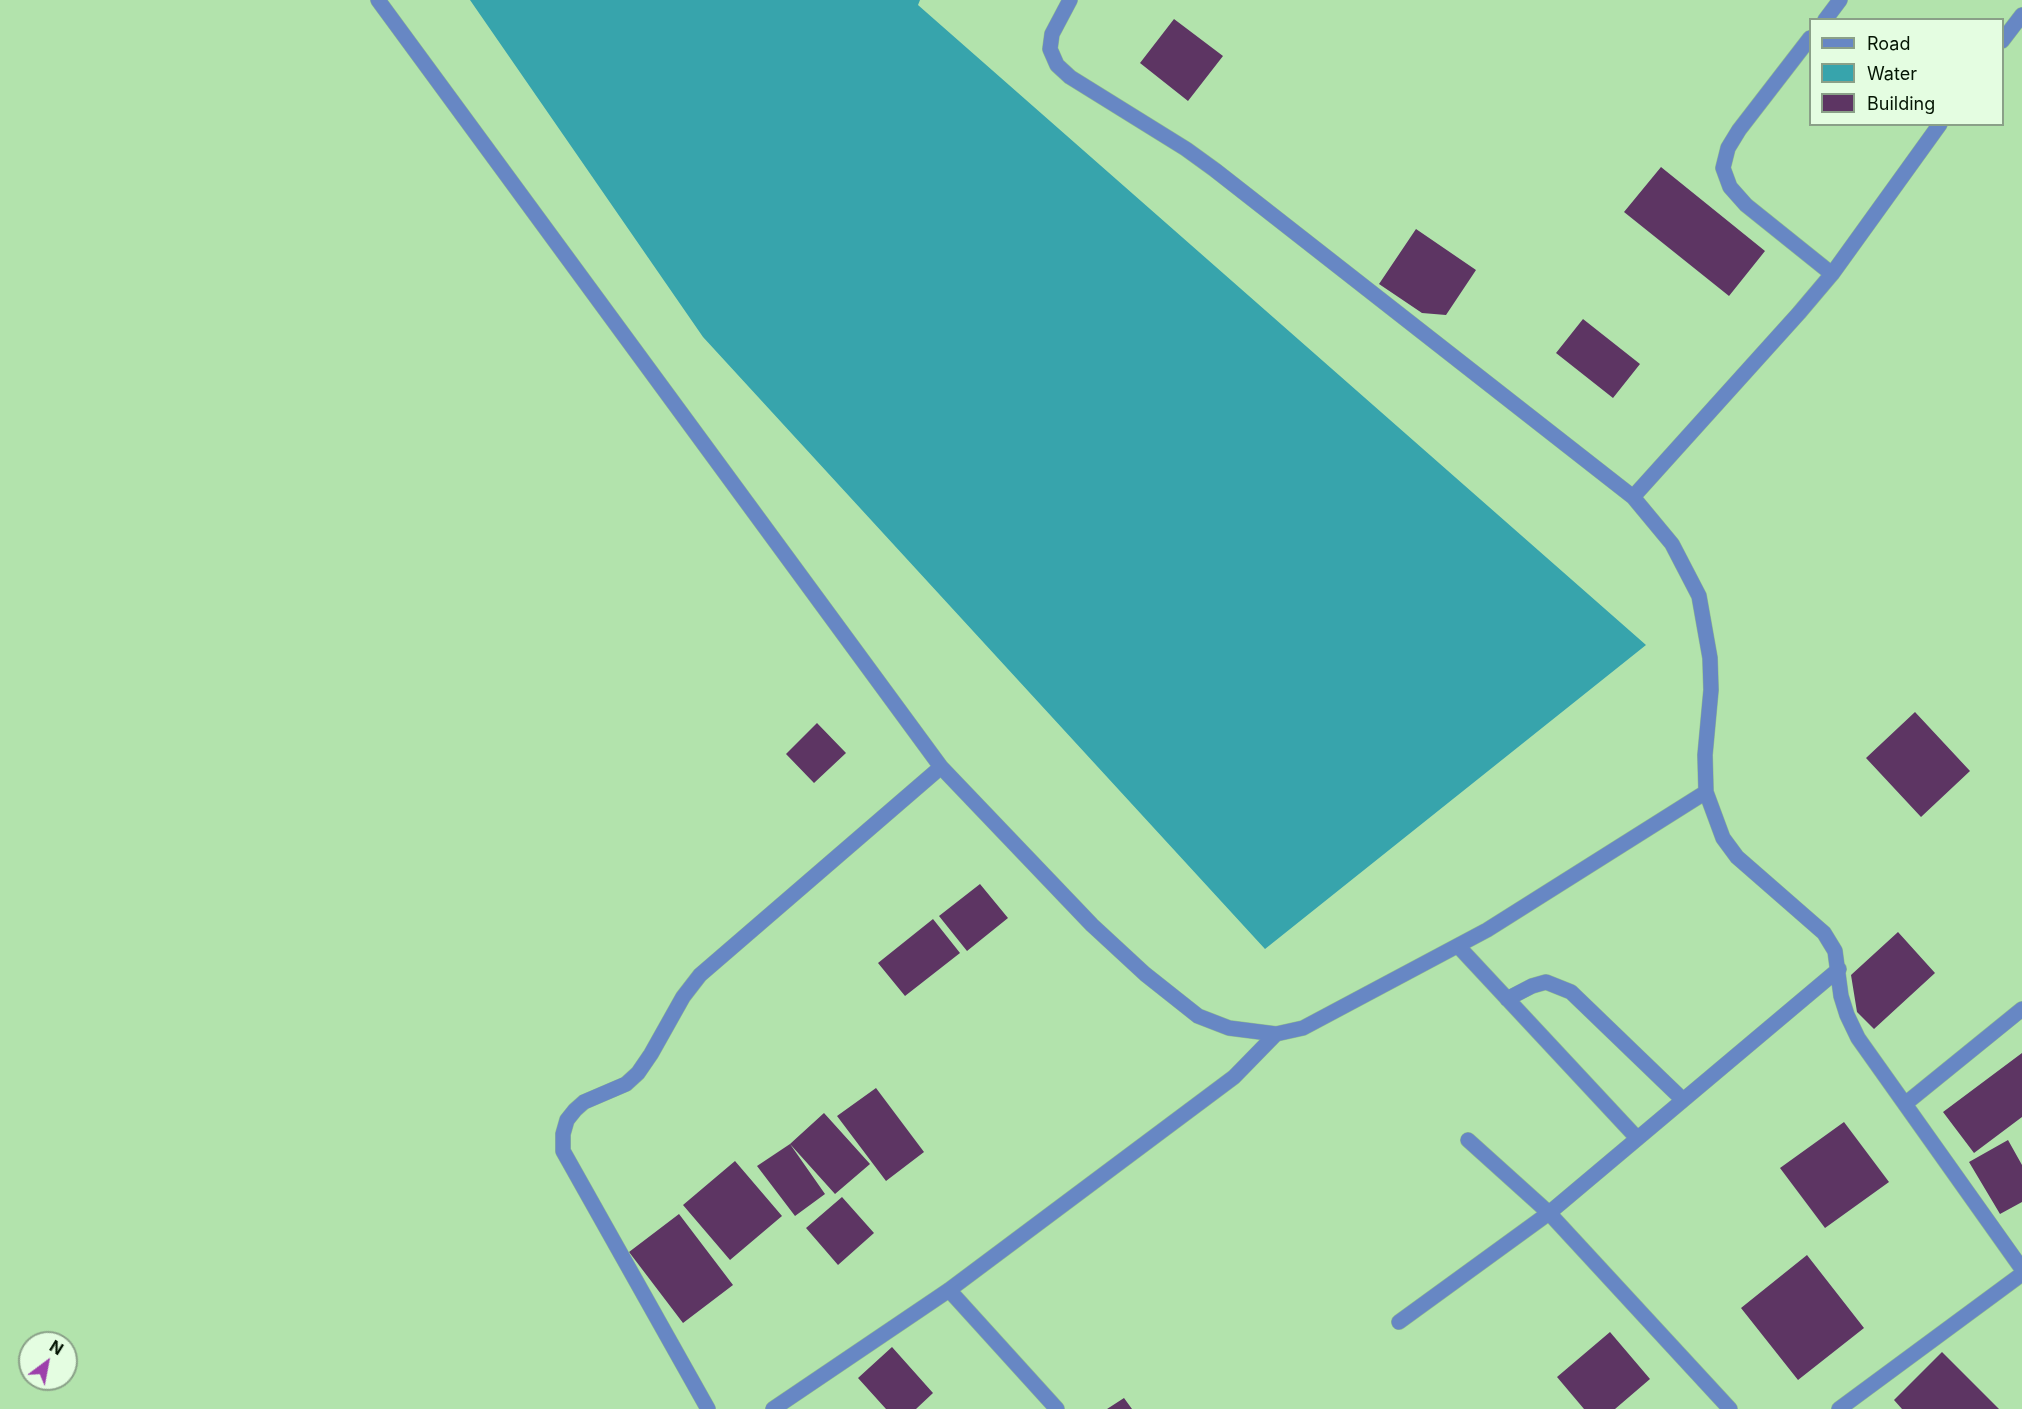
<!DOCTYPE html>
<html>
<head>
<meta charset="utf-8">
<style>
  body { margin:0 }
  #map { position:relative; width:2022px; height:1409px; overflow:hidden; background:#b2e3ac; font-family:Inter,sans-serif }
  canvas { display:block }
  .legend { position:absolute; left:1809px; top:18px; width:195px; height:108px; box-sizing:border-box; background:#e4fde1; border:2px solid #8aa088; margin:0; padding:8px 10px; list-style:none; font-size:18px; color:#041503 }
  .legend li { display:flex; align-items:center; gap:12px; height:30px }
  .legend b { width:30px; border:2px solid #8aa088 }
  .north { position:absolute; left:18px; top:1331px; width:60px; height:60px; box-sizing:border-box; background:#e4fde1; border:2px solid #8aa088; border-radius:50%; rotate:32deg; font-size:16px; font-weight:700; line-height:24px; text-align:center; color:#041503 }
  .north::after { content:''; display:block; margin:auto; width:21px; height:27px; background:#9d40ab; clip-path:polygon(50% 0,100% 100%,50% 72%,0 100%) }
</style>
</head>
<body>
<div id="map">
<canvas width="2022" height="1409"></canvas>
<ul class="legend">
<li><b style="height:8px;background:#6787c4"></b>Road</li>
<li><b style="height:16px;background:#37a4ac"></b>Water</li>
<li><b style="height:16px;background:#5d3563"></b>Building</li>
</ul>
<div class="north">N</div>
</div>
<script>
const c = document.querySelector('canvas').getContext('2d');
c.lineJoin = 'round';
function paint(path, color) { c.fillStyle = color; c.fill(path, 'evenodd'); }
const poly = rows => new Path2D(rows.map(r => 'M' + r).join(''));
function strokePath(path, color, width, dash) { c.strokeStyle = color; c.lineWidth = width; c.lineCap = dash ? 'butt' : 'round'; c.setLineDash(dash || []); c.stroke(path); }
const water = poly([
  [470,0,920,0,918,5,1646,645,1265,949,703,337]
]);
const building = poly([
  [1174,19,1223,56,1188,101,1140,63],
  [1661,167,1765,251,1729,296,1624,212],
  [1416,229,1476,270,1446,315,1422,313,1379,284],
  [1583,319,1640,364,1613,398,1556,353],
  [1915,712,1970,771,1921,817,1866,758],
  [817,723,846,753,814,783,786,754],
  [980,884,1008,918,967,951,939,916],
  [933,919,960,953,905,996,878,963],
  [1898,932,1935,973,1874,1029,1857,1012,1851,975],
  [2022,1053,2022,1117,1974,1153,1943,1112],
  [876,1088,924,1152,886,1181,837,1116],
  [824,1113,870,1164,835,1194,790,1144,825,1194,795,1216,757,1166,790,1144],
  [1844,1122,1889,1182,1825,1228,1780,1168],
  [2008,1140,2022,1165,2022,1202,2000,1214,1969,1162],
  [735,1161,782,1216,730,1260,683,1205],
  [842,1197,874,1233,838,1265,806,1228],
  [679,1214,733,1285,683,1323,629,1252],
  [1807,1255,1864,1328,1798,1380,1741,1308],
  [1610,1332,1650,1379,1615,1409,1584,1409,1557,1377],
  [892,1347,933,1393,916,1409,886,1409,858,1378],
  [1942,1352,1999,1409,1902,1409,1894,1400],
  [1124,1398,1132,1409,1107,1409]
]);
const minor = poly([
  [378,0,941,767,1092,925,1145,974,1198,1016,1229,1028,1276,1034,1303,1028,1487,930,1706,792],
  [1070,0,1052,34,1050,49,1057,65,1070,77,1186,149,1215,170,1633,497,1672,544,1699,596,1710,658,1711,690,1705,755,1706,792,1723,838,1737,857,1824,933,1835,951,1841,996,1847,1015,1858,1038,2022,1269],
  [1825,20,1840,0],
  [1810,38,1739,130,1728,148,1723,168,1730,187,1746,205,1832,274],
  [2002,41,2022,15],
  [1633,497,1799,313,1832,274,1940,124],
  [1458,946,1637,1138],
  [1507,999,1532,986,1546,982,1571,992,1682,1099],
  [1905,1104,2022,1009],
  [1468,1140,1549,1213,1730,1409],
  [949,1290,1057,1409],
  [1399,1322,1549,1213,1839,969],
  [708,1409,563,1151,563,1134,567,1120,575,1110,584,1102,626,1084,638,1073,651,1054,683,997,700,975,941,767],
  [773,1409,949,1290,1234,1077,1276,1034],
  [1839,1409,2022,1274]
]);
paint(water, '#37a4ac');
paint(building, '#5d3563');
strokePath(minor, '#93be8e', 16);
strokePath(minor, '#6787c4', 15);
</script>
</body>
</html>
